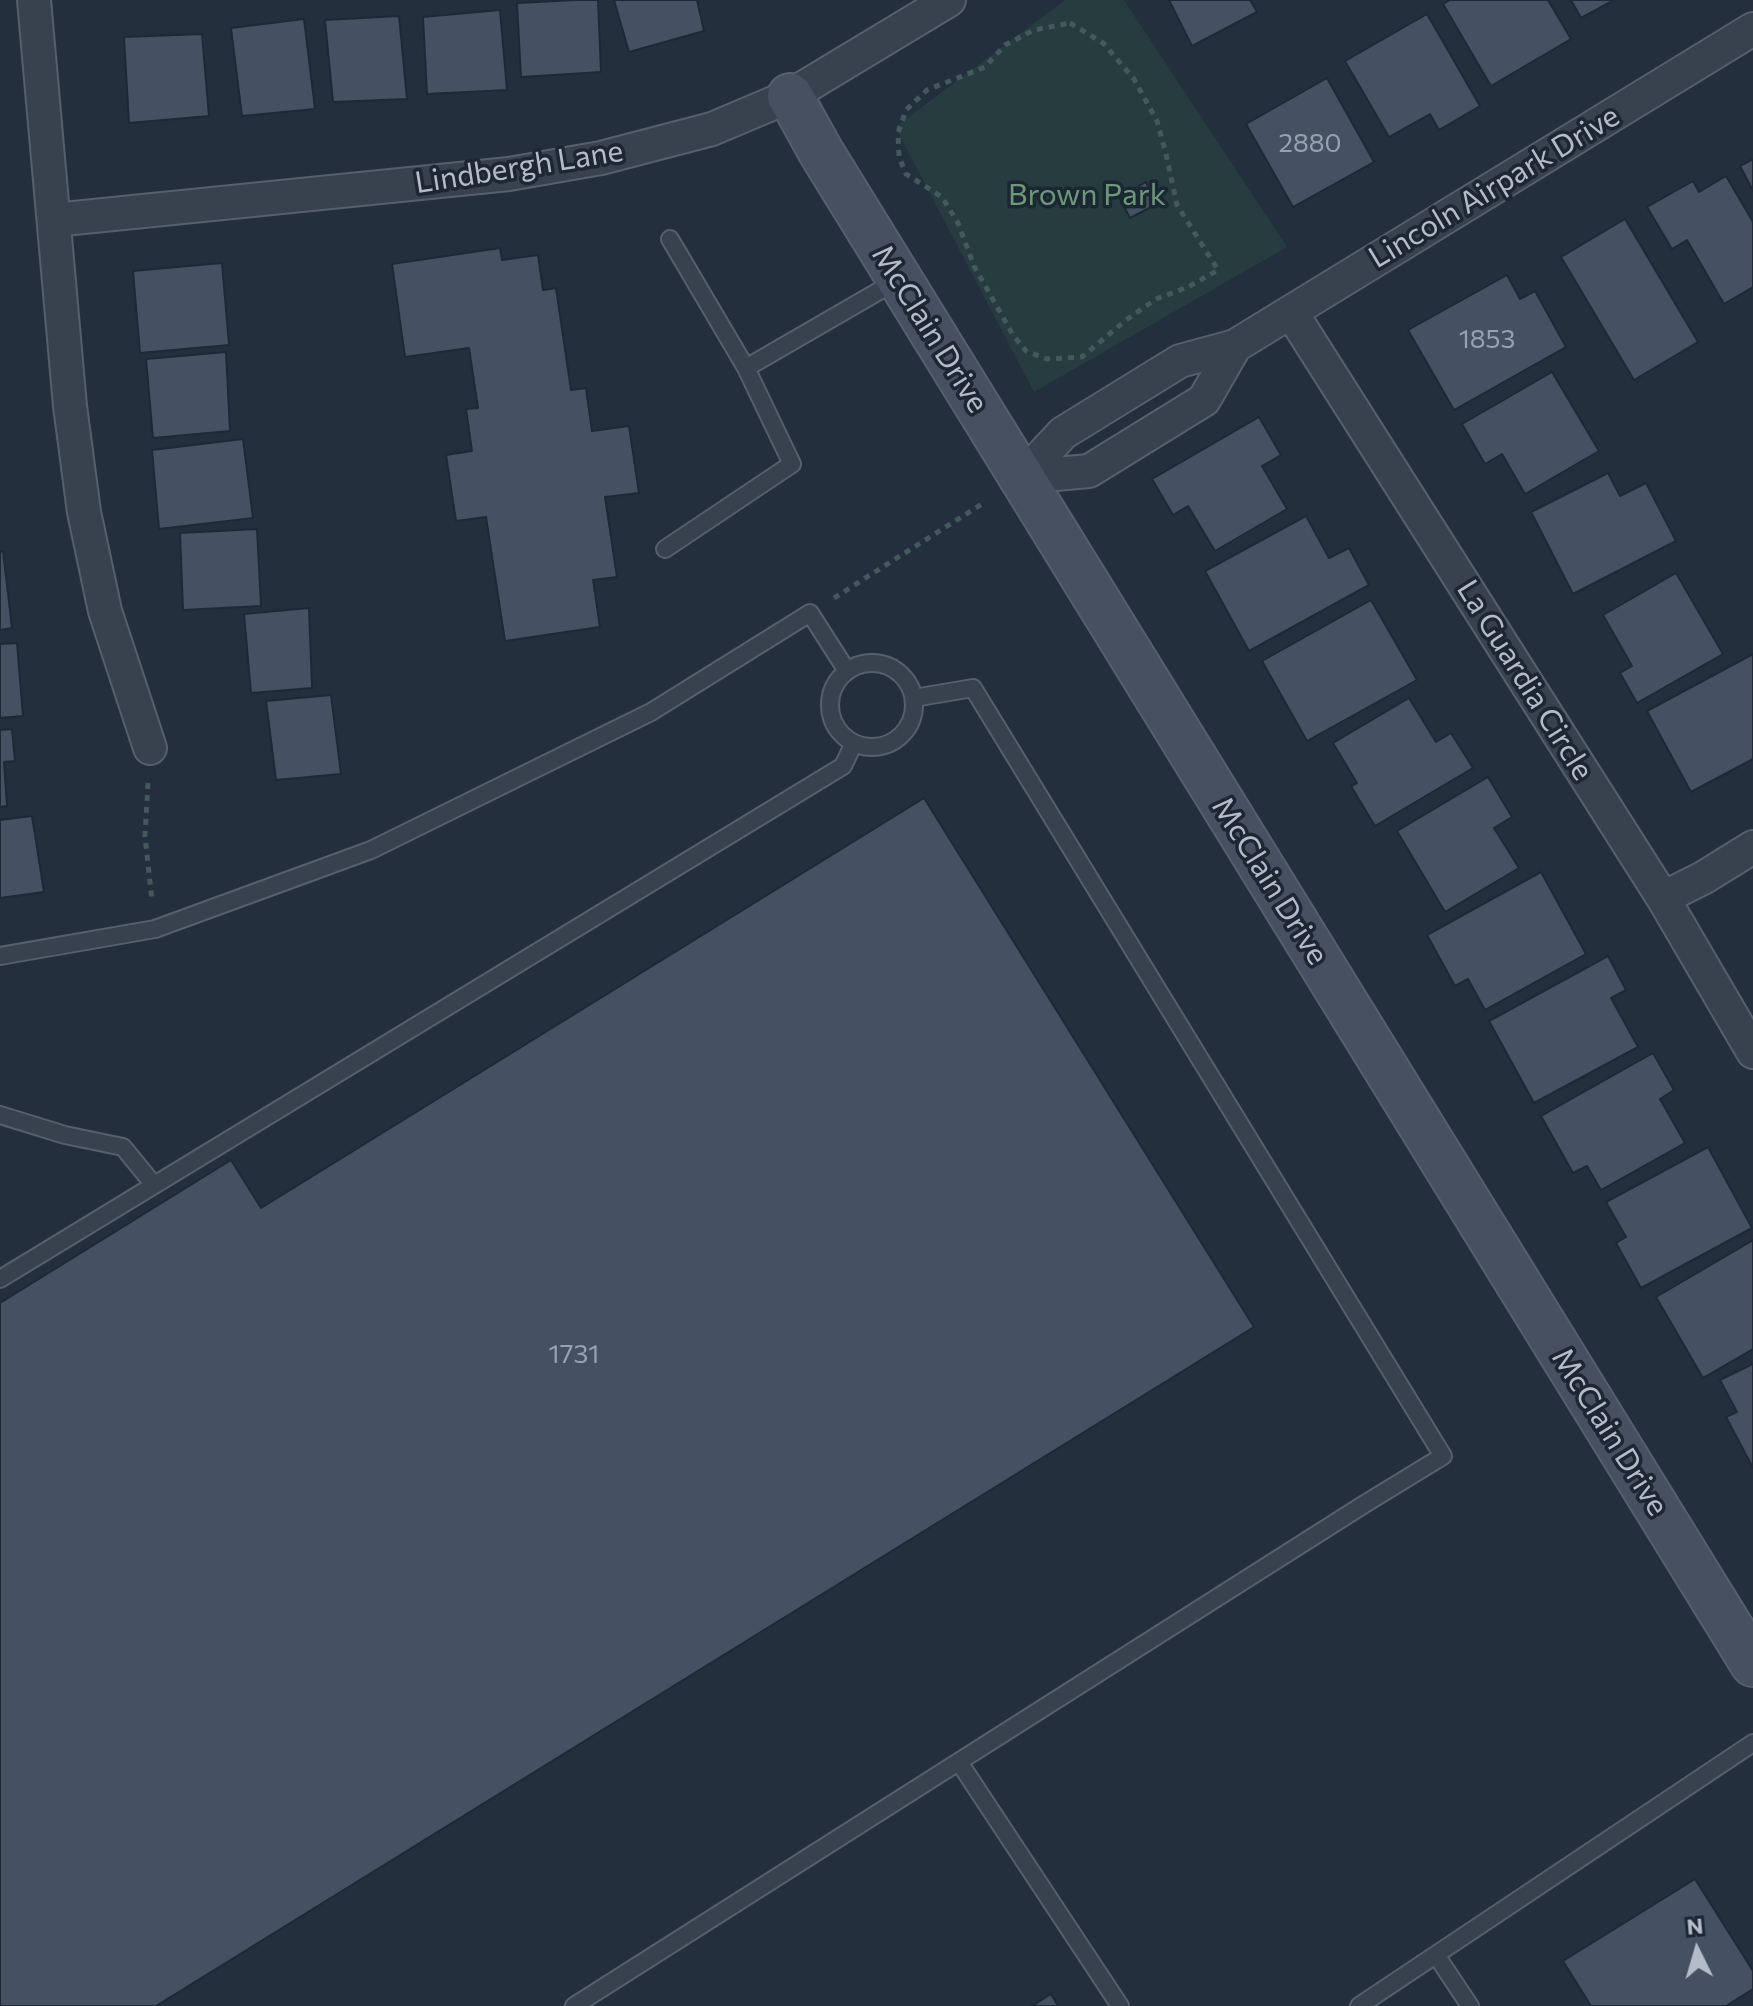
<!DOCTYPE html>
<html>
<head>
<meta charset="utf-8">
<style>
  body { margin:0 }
  #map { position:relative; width:1753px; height:2006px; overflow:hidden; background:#242f3e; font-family:Commissioner,sans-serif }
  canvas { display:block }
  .north { position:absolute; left:1657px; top:1910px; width:80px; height:80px; -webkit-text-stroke:6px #1d2633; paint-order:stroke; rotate:355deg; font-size:22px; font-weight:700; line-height:32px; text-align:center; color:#b4bcc9 }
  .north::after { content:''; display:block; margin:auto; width:28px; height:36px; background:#b4bcc9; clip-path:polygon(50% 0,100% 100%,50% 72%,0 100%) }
</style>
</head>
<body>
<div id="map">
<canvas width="1753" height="2006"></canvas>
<div class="north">N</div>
</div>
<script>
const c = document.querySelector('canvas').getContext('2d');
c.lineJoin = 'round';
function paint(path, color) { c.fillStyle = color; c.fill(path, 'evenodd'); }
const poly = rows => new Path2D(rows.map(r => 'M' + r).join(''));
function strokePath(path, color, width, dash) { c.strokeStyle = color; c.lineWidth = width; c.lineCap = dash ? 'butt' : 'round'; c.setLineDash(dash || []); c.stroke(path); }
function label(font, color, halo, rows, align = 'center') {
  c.font = font + ' Commissioner,sans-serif'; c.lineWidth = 7; c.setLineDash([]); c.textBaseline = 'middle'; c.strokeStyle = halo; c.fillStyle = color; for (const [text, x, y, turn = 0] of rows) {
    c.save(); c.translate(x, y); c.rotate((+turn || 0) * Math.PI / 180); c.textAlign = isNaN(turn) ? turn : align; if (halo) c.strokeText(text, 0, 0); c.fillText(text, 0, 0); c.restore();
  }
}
const green = poly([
  [1065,0,1124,0,1287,247,1034,392,895,127]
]);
const building = poly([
  [576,0,598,0,601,72,521,77,517,3,576,0],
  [614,0,697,0,704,31,629,52,614,0],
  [1169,0,1250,0,1257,12,1192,46,1169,0],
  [1450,0,1548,0,1571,39,1491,86,1443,4,1450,0],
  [1571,0,1614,0,1581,18,1571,0],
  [500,10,507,90,427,94,423,17,500,10],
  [1427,14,1480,106,1439,130,1430,114,1389,137,1345,61,1427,14],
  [399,16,407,99,333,102,325,20,399,16],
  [304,19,315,109,242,116,231,28,304,19],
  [202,34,209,116,129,123,124,37,202,34],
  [1327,78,1374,162,1293,207,1246,124,1327,78],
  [1753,159,1753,191,1740,166,1753,159],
  [1726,176,1753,222,1753,287,1724,304,1687,240,1672,249,1647,207,1693,181,1699,192,1726,176],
  [1146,182,1157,204,1130,218,1119,197,1146,182],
  [1625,219,1698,342,1634,380,1561,257,1625,219],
  [500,248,502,260,538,255,543,290,556,288,571,390,586,388,592,431,629,426,639,493,605,497,617,577,593,580,600,627,505,641,486,517,456,521,446,455,472,451,466,409,478,408,469,348,405,357,392,264,500,248],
  [222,263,229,345,140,353,133,271,222,263],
  [1507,275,1520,299,1535,291,1566,347,1454,410,1408,330,1507,275],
  [226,352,230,431,153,438,146,359,226,352],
  [1552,372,1599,451,1525,494,1502,454,1485,464,1462,424,1552,372],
  [1259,417,1281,455,1262,466,1287,509,1215,551,1188,506,1173,515,1152,479,1259,417],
  [243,439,253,518,159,529,152,450,243,439],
  [1608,473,1620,496,1646,483,1676,541,1573,594,1531,512,1608,473],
  [1306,516,1329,558,1349,548,1369,585,1249,651,1205,571,1306,516],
  [257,529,261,606,183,610,180,533,257,529],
  [3,551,12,628,0,630,0,552,3,551],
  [1676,573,1723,654,1637,703,1620,673,1632,666,1603,615,1676,573],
  [1371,600,1417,680,1307,741,1262,661,1371,600],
  [309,608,312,688,251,693,244,614,309,608],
  [17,643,23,716,0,718,0,644,17,643],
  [1753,654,1753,759,1691,792,1647,711,1753,654],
  [331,695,341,774,276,780,266,701,331,695],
  [1409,698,1436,742,1451,733,1473,768,1375,826,1351,786,1357,783,1333,743,1409,698],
  [12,729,15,761,4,762,7,806,0,807,0,730,12,729],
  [1488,777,1512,817,1494,828,1519,868,1445,912,1397,831,1488,777],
  [924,798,1254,1327,156,2006,0,2006,0,1303,231,1160,261,1208,924,798],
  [32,816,44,892,0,898,0,820,32,816],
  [1541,872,1586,954,1485,1010,1468,979,1455,986,1427,935,1541,872],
  [1608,956,1626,990,1611,998,1638,1047,1534,1103,1489,1021,1608,956],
  [1653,1053,1674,1090,1660,1099,1685,1143,1601,1190,1587,1166,1573,1173,1541,1116,1653,1053],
  [1708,1147,1752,1228,1641,1288,1616,1243,1626,1237,1606,1202,1708,1147],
  [1753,1240,1753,1349,1703,1378,1656,1297,1753,1240],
  [1753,1364,1753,1468,1726,1417,1737,1412,1720,1380,1753,1364],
  [1695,1879,1753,1971,1753,1989,1726,2006,1591,2006,1563,1961,1695,1879],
  [1051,1994,1058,2006,1032,2006,1051,1994]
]);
const path = poly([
  [1070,23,1103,43,1134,79,1157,121,1166,154,1177,205,1218,270,1188,287,1156,299,1126,320,1082,357,1047,359,1026,351,1013,335,974,266,958,223,942,197,906,174,899,157,898,133,906,110,927,90,985,67,1005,45,1034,30,1070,23],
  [834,598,985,502],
  [148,783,145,836,152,901]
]);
const lane = poly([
  [746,368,898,280],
  [665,549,792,464,746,368,670,239],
  '830 705a42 42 0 1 1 84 0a42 42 0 1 1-84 0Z',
  [0,956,155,929,371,850,651,712,810,613,847,671],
  [0,1115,65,1135,123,1147,154,1185],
  [0,1279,843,766,854,743],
  [959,1762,1120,2006],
  [1436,1955,1470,2006],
  [574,2006,1363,1505,1443,1456,973,688,914,698],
  [1359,2006,1753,1743]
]);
const street = poly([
  [34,0,70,406,84,512,105,611,150,748],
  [54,220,509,174,601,158,712,129,790,96,949,0],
  [1291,312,1663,898,1753,1052],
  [1022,477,1063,433,1180,361,1235,346,1753,29],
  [1022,477,1089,471,1204,400,1235,346],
  [1663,898,1703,878,1753,847]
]);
const secondary = poly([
  [790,96,821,152,1753,1664]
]);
const numberNames = [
  ["2880",1310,143],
  ["1853",1487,339],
  ["1731",574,1354]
];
const streetNames = [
  ["Lindbergh Lane",519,167,-9],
  ["Lincoln Airpark Drive",1494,187,-31],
  ["McClain Drive",930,329,58],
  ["La Guardia Circle",1525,680,58],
  ["McClain Drive",1270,881,58],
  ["McClain Drive",1610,1432,58]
];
const parkNames = [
  ["Brown Park",1087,195]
];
paint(green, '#263c3f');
paint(building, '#455162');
strokePath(building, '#1f2835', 2);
strokePath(lane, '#565f6c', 20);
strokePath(street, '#565f6c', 36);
strokePath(secondary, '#565f6c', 48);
strokePath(path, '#44595c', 5, [6, 6]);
strokePath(lane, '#38414e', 16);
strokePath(street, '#38414e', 32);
strokePath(secondary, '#465061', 44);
label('26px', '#98a1af', null, numberNames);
label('30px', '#b4bcc9', '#1d2633', streetNames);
label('30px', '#6b9a76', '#1d2633', parkNames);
</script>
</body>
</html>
